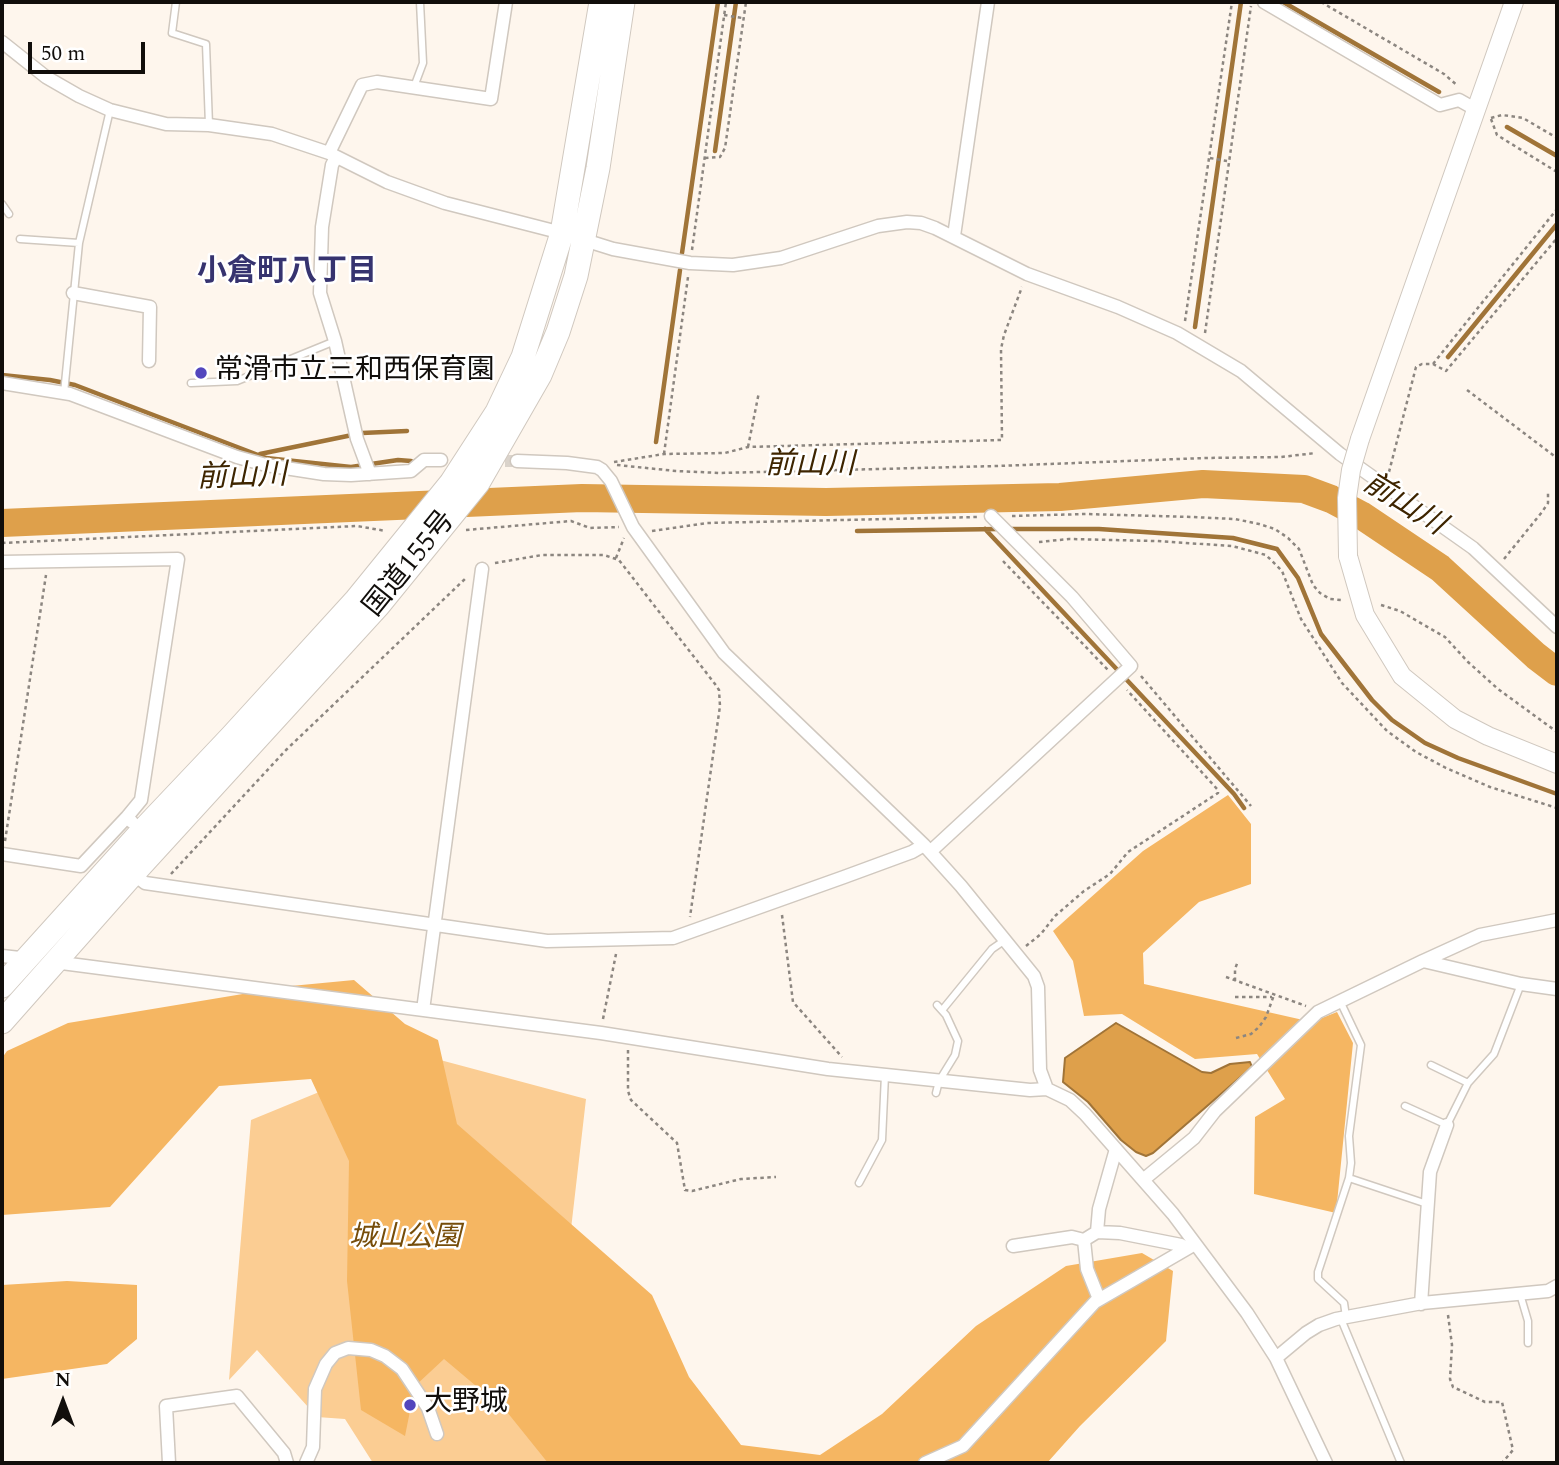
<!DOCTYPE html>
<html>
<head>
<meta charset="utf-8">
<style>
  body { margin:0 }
  #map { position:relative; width:1559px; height:1465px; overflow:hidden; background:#fef6ed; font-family:Spectral,serif }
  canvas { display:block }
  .frame { position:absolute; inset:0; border:4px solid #110e0b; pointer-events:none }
  .north { position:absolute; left:28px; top:1367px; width:70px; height:70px; -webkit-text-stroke:5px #fff; paint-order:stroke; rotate:0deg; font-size:19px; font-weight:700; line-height:28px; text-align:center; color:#110e0b }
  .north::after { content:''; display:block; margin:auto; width:24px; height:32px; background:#110e0b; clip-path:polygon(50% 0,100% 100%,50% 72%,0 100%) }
  .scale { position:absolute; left:28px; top:42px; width:117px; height:32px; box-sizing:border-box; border:4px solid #110e0b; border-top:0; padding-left:9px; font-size:21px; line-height:24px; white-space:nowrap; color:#110e0b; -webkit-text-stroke:5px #fff; paint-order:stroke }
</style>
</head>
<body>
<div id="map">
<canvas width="1559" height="1465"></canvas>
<div class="frame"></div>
<div class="north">N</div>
<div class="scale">50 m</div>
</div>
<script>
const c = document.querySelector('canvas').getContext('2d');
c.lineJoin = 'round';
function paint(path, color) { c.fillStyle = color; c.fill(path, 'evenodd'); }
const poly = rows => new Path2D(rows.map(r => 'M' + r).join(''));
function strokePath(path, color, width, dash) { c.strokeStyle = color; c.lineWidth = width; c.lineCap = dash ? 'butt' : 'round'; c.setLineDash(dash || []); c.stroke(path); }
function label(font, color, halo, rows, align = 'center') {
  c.font = font + ' Spectral,"Noto Sans JP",serif'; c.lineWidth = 5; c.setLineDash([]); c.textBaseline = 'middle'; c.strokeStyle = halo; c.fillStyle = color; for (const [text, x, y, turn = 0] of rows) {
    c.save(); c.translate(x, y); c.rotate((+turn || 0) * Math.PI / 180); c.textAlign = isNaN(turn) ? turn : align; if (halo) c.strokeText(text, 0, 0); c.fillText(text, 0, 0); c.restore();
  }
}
const green = poly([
  [414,1053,586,1099,562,1307,595,1463,373,1463,345,1419,317,1417,257,1350,229,1380,251,1120]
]);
const forest = poly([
  [1228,795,1251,824,1251,884,1199,902,1143,953,1144,984,1312,1022,1337,1012,1353,1043,1336,1213,1254,1194,1255,1117,1285,1099,1257,1054,1195,1059,1122,1014,1084,1016,1073,961,1053,931,1143,851],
  [354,980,405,1024,438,1040,457,1124,652,1295,689,1377,741,1445,820,1455,882,1414,976,1326,1066,1266,1142,1253,1173,1271,1166,1341,1080,1426,1047,1463,548,1463,507,1412,444,1359,415,1386,405,1436,361,1410,347,1281,349,1161,311,1079,219,1086,110,1207,2,1215,2,1058,7,1051,68,1023,291,986],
  [67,1281,137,1285,137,1339,107,1364,2,1379,2,1285]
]);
const water = poly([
  [1116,1023,1202,1072,1211,1073,1230,1064,1250,1062,1252,1067,1153,1153,1146,1156,1136,1152,1121,1140,1088,1102,1063,1082,1065,1058,1116,1023]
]);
const stream = poly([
  [1283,2,1439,92],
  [1507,127,1557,156],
  [715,151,736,2],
  [682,253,718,2],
  [1195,327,1241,2],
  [1448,357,1557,224],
  [2,375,50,380,75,385,266,458,351,467,398,460,411,461],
  [656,442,680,270],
  [260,454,362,433,407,431],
  [985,529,1234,794,1244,808],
  [1008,529,1099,529,1233,538,1277,549,1298,578,1321,634,1372,700,1392,720,1425,743,1458,758,1557,794],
  [857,531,999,529]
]);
const river = poly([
  [2,523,582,498,826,502,1060,497,1203,484,1304,489,1331,499,1361,515,1440,568,1536,656,1557,672]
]);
const streetTunnel = poly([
  [487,461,517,461]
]);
const path = poly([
  [1321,2,1444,74,1458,86],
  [724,15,742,18],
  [1491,118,1502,115,1523,118,1557,138],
  [1491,119,1497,135,1557,172],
  [705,158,720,157,725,148,746,2],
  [1210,158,1227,161],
  [692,250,726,2],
  [1185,321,1232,2],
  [1205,333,1251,6],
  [1433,364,1557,209],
  [1467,390,1557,458],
  [748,447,759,392],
  [664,454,688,277],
  [614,462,664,454,725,453,748,447,1002,440,1001,349,1004,335,1022,287],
  [617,465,676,471,720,473,997,466,1205,458,1281,457,1316,453],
  [1389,472,1416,367,1422,364,1433,364,1446,371,1557,238],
  [1012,516,1086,514,1192,517,1235,519,1259,524,1275,529,1288,538,1299,549,1313,585,1320,593,1330,599,1341,600],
  [466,530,571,521,590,528,619,527],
  [652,531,707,523,978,517],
  [1039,542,1069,539,1156,541,1232,546,1266,555,1282,571,1301,619,1342,683,1387,731,1416,752,1446,768,1490,787,1557,808],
  [2,543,357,526,386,531],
  [616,558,624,538],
  [1504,559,1542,512,1548,503,1548,493],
  [1003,561,1108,670],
  [495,563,542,555,604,555,619,560,715,684,719,690,720,706,690,917],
  [1381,605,1400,611,1445,637,1468,662,1498,689,1557,732],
  [1141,676,1251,806],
  [5,841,46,575],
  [171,874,286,750,467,577],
  [782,915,793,1002,842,1057],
  [1026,946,1041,934,1055,916,1084,891,1110,874,1128,852,1218,793,1218,790,1127,690],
  [1226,977,1306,1006],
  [1235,981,1235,969,1238,961],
  [1235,997,1272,997],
  [603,1019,616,954],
  [1236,1038,1251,1034,1259,1027,1266,1017,1274,995],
  [628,1050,628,1091,631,1100,677,1143,685,1190,692,1191,741,1179,776,1177],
  [1448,1315,1452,1345,1450,1379,1453,1387,1485,1402,1502,1402,1513,1450,1502,1463]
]);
const lane = poly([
  [176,2,172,33,206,44,209,125],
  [414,87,423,63,420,2],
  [2,204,9,214],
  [20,239,79,243],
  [191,383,237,381,335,341],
  [64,393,79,243,110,110],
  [1340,1001,1361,1045,1349,1136,1351,1163,1349,1178,1318,1272,1318,1279,1344,1303,1346,1317],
  [943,1009,992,949,1005,940],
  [1431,1065,1468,1083],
  [936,1093,939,1081,955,1055,958,1041,946,1015,937,1005],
  [1405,1106,1447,1125,1468,1083,1494,1054,1521,984],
  [1349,1178,1427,1204],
  [859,1183,882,1140,885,1075],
  [1520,1294,1528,1321,1528,1343],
  [1341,1319,1401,1463]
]);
const street = poly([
  [1264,2,1440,105,1459,100,1475,109],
  [2,42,46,77,79,96,110,110,166,124,209,125,272,134,329,153,387,182,445,203,562,233,613,249,690,263,733,265,781,258,878,226,907,222,921,223,935,228,1027,274,1118,307,1177,333,1241,371,1340,454,1473,548,1557,627],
  [329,153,362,85,377,82,491,99,506,2],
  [336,157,332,165,322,227,320,293,335,341,357,439,370,474],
  [954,236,988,2],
  [73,293,150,307,149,361],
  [2,383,70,394,237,457,266,465,324,474,351,475,411,471,424,460,441,460],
  [517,461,567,463,597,467,602,470,611,481,633,527,724,653,924,845,961,886,1034,976,1038,987,1040,1070,1047,1089],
  [2,562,178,559,141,800,127,817],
  [931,851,1131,666,1072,597,991,516],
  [2,854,81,866,127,817,132,822],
  [133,874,145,883,547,941,673,938,844,877,912,852,924,845],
  [2,956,29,959],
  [1423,961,1480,935,1557,920],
  [54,962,601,1033,828,1069,1030,1090,1047,1089,1070,1100,1085,1114,1173,1214,1247,1313,1276,1358,1326,1463],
  [423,1010,482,569],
  [1116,1149,1099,1209,1097,1232,1120,1233,1181,1245,1186,1249],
  [1143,1180,1194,1138,1215,1111,1318,1012,1423,961,1521,984,1557,989],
  [1097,1232,1084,1240,1087,1269,1099,1299],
  [1013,1246,1072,1237,1084,1240],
  [1421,1304,1430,1172,1447,1125],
  [1276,1358,1306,1333,1319,1325,1336,1319,1422,1303,1548,1291,1557,1286],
  [169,1463,166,1406,237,1396,284,1453,287,1463],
  [306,1463,313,1447,315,1389,326,1364,335,1353,348,1348,371,1350,385,1356,402,1369,428,1408,437,1434],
  [925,1463,963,1446,1095,1302,1195,1244]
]);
const secondary = poly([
  [1360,439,1514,2],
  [1348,556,1365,615,1402,676,1455,719,1488,736,1557,764]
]);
const highway = poly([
  [2,986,142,831,231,737,356,600,451,483,497,412,523,357,562,233,601,2],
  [2,1022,133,874,378,606,478,483,540,375,558,332,576,276,598,168,623,2]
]);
const secondaryBridge = poly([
  [1348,556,1347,498,1351,470,1360,439]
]);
const markers = [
  [201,373,7,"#5346bd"],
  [410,1405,7,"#5346bd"]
];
const poiNames = [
  ["常滑市立三和西保育園",215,373],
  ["大野城",424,1405]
];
const streetNames = [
  ["国道155号",411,565,-51]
];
const parkNames = [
  ["城山公園",405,1240]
];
const neighbourhoodNames = [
  ["小倉町八丁目",287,274]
];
const waterNames = [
  ["前山川",810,467],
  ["前山川",242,479,-2],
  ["前山川",1403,506,32]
];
paint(green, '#fbcd93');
paint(forest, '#f5b662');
paint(water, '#dea04b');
strokePath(water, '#a07438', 2);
strokePath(stream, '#a07438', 4.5);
strokePath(river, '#dea04b', 28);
strokePath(streetTunnel, '#dad3cb', 12, [12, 6]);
strokePath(lane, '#d0c8bf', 9);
strokePath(street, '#d0c8bf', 15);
strokePath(secondary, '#d0c8bf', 20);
strokePath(highway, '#d0c8bf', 25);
strokePath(path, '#8c8680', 2.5, [3.5, 3.5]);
strokePath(lane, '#fff', 6);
strokePath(street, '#fff', 12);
strokePath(secondary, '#fff', 18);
strokePath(highway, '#fff', 23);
strokePath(secondaryBridge, '#d0c8bf', 20, []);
strokePath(secondaryBridge, '#fff', 18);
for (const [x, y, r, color] of markers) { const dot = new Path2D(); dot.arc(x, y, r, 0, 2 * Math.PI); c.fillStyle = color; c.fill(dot); strokePath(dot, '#fff', 2.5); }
label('28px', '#110e0b', '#fff', poiNames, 'left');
label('28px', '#110e0b', '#fff', streetNames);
label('italic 28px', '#764d0a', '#fff', parkNames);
label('bold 30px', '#36336f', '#fff', neighbourhoodNames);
label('italic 30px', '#3e2500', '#fff', waterNames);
</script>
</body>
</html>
